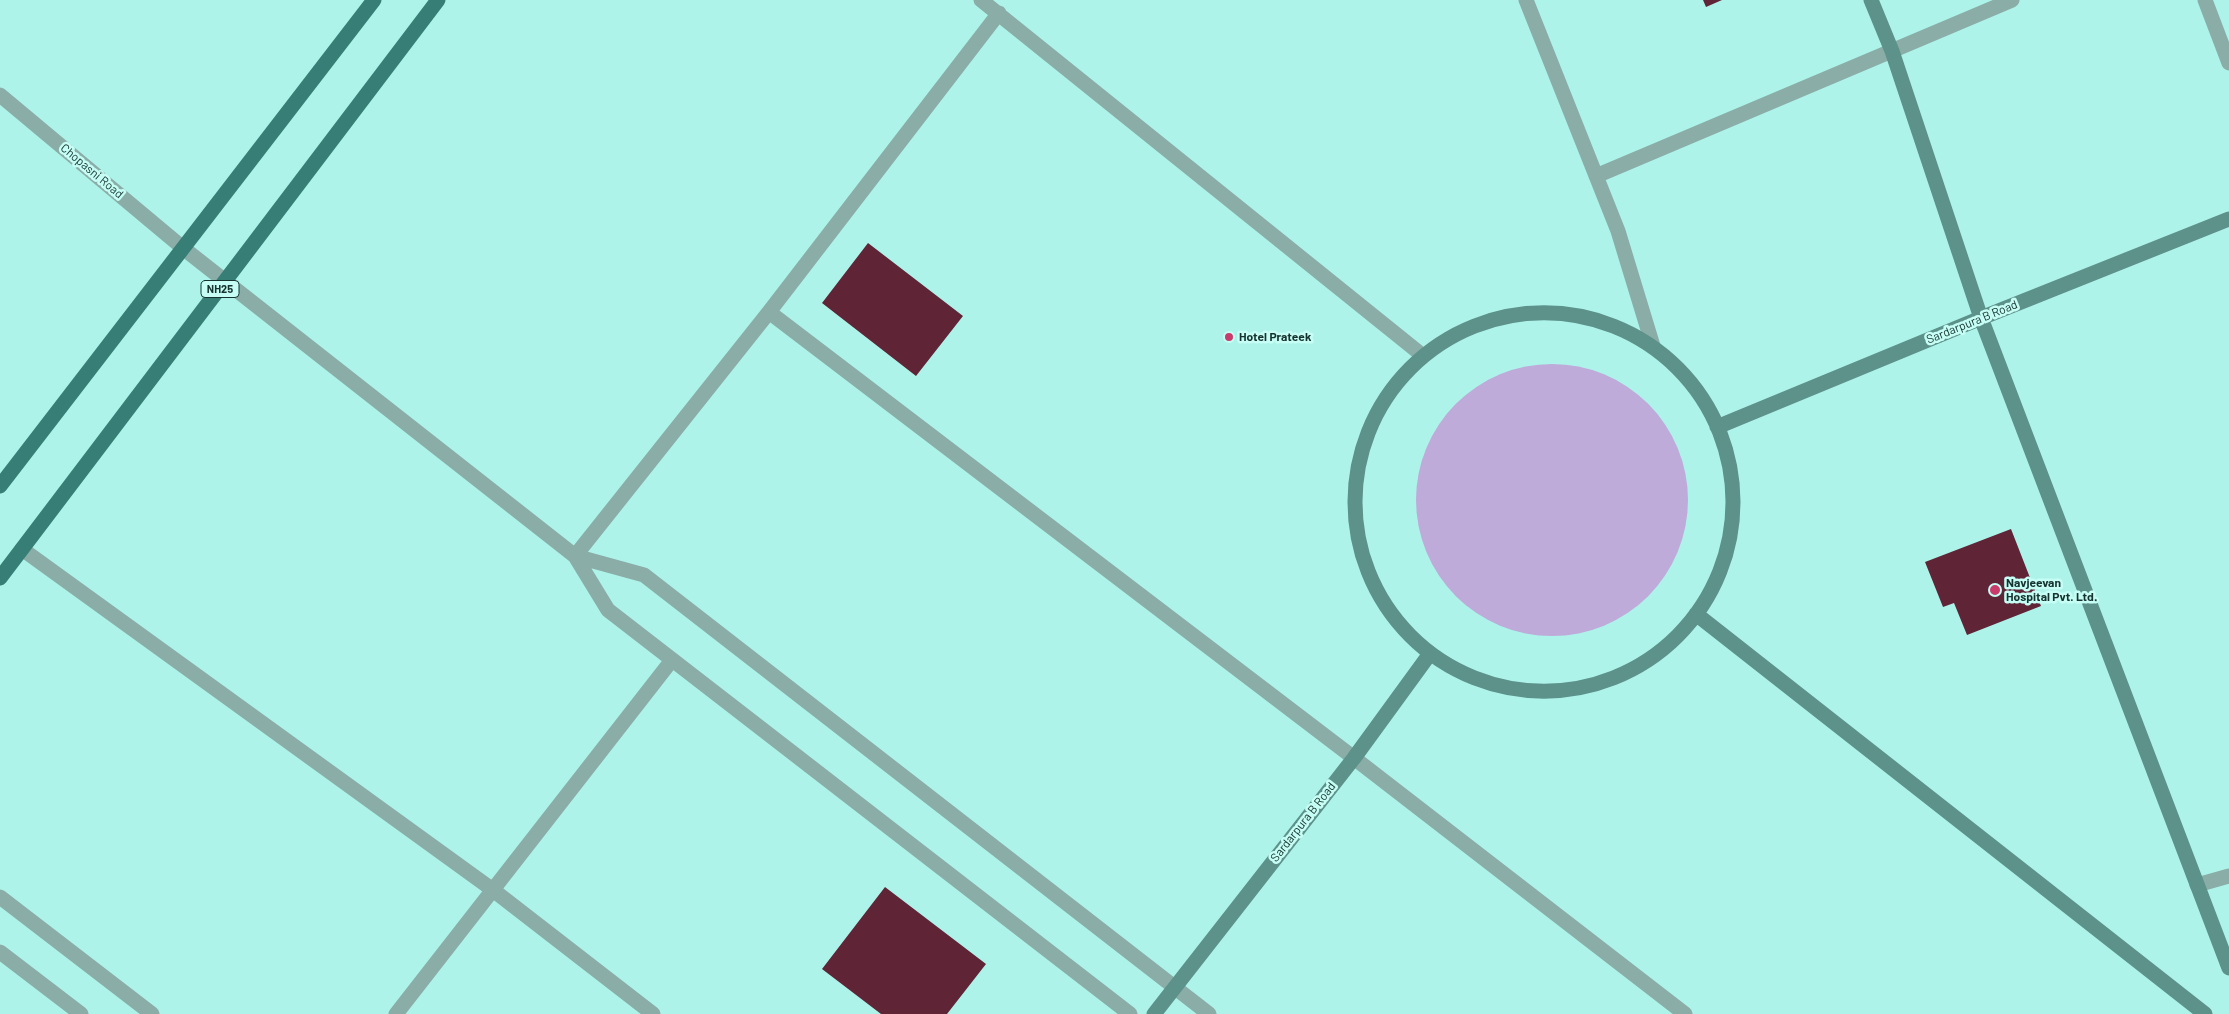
<!DOCTYPE html>
<html>
<head>
<meta charset="utf-8">
<style>
  body { margin:0 }
  canvas { display:block; background:#adf3e9 }
</style>
</head>
<body>
<canvas width="2229" height="1014"></canvas>
<script>
const c = document.querySelector('canvas').getContext('2d');
c.lineJoin = 'round';
function paint(path, color) { c.fillStyle = color; c.fill(path, 'evenodd'); }
const poly = rows => new Path2D(rows.map(r => 'M' + r).join(''));
function strokePath(path, color, width, dash) { c.strokeStyle = color; c.lineWidth = width; c.lineCap = dash ? 'butt' : 'round'; c.setLineDash(dash || []); c.stroke(path); }
function label(font, color, halo, rows, align = 'center') {
  c.font = font + ' Barlow,sans-serif'; c.lineWidth = 5; c.setLineDash([]); c.textBaseline = 'middle'; c.strokeStyle = halo; c.fillStyle = color; for (const [text, x, y, turn = 0] of rows) {
    c.save(); c.translate(x, y); c.rotate((+turn || 0) * Math.PI / 180); c.textAlign = isNaN(turn) ? turn : align; if (halo) c.strokeText(text, 0, 0); c.fillText(text, 0, 0); c.restore();
  }
}
const green = poly([
  '1416 500a136 136 0 1 1 272 0a136 136 0 1 1-272 0Z'
]);
const building = poly([
  [1703,0,1722,0,1706,7],
  [868,243,963,316,916,376,822,303],
  [2011,529,2041,606,1967,635,1954,603,1943,607,1925,562],
  [885,887,986,964,947,1014,881,1014,822,969]
]);
const street = poly([
  [981,0,1422,355],
  [1526,0,1618,231,1653,346],
  [2205,0,2229,63],
  [0,95,183,248,575,556,608,610,1130,1014],
  [1596,176,2012,0],
  [769,312,1354,758,1685,1014],
  [22,549,493,890,653,1014],
  [575,556,644,575,1209,1014],
  [575,556,769,312,999,13],
  [2197,885,2229,876],
  [0,897,152,1014],
  [0,952,81,1014],
  [396,1014,672,660]
]);
const secondary = poly([
  [1871,0,1892,51,1981,318,2229,968],
  '1355 502a189 189 0 1 1 378 0a189 189 0 1 1-378 0Z',
  [1717,427,1981,318,2229,219],
  [1696,614,2205,1014],
  [1154,1014,1354,758,1429,655]
]);
const primary = poly([
  [0,486,374,0],
  [0,578,438,0]
]);
const markers = [
  [1229,337,5,"#c83b6b"],
  [1995,590,6,"#c83b6b"]
];
const shields = [
  [220,289,38]
];
const shieldNames = [
  ["NH25",220,289]
];
const streetNames = [
  ["Chopasni Road",92,171,40],
  ["Sardarpura B Road",1972,322,-22],
  ["Sardarpura B Road",1303,822,-52]
];
const poiNames = [
  ["Hotel Prateek",1239,337],
  ["Navjeevan",2006,583],
  ["Hospital Pvt. Ltd.",2006,597]
];
paint(green, '#bfabda');
paint(building, '#5f2536');
strokePath(street, '#8bada8', 15);
strokePath(secondary, '#5d928b', 15);
strokePath(primary, '#377f76', 15);
for (const [x, y, r, color] of markers) { const dot = new Path2D(); dot.arc(x, y, r, 0, 2 * Math.PI); c.fillStyle = color; c.fill(dot); strokePath(dot, '#c6fef5', 2); }
for (const [x, y, w] of shields) { const box = new Path2D(); box.roundRect(x - w / 2, y - 8.5, w, 17, 4); c.fillStyle = '#c6fef5'; c.fill(box); strokePath(box, '#163330', 1); }
label('bold 11px', '#163330', null, shieldNames);
label('12px', '#163330', '#c6fef5', streetNames);
label('bold 12px', '#163330', '#c6fef5', poiNames, 'left');
</script>
</body>
</html>
